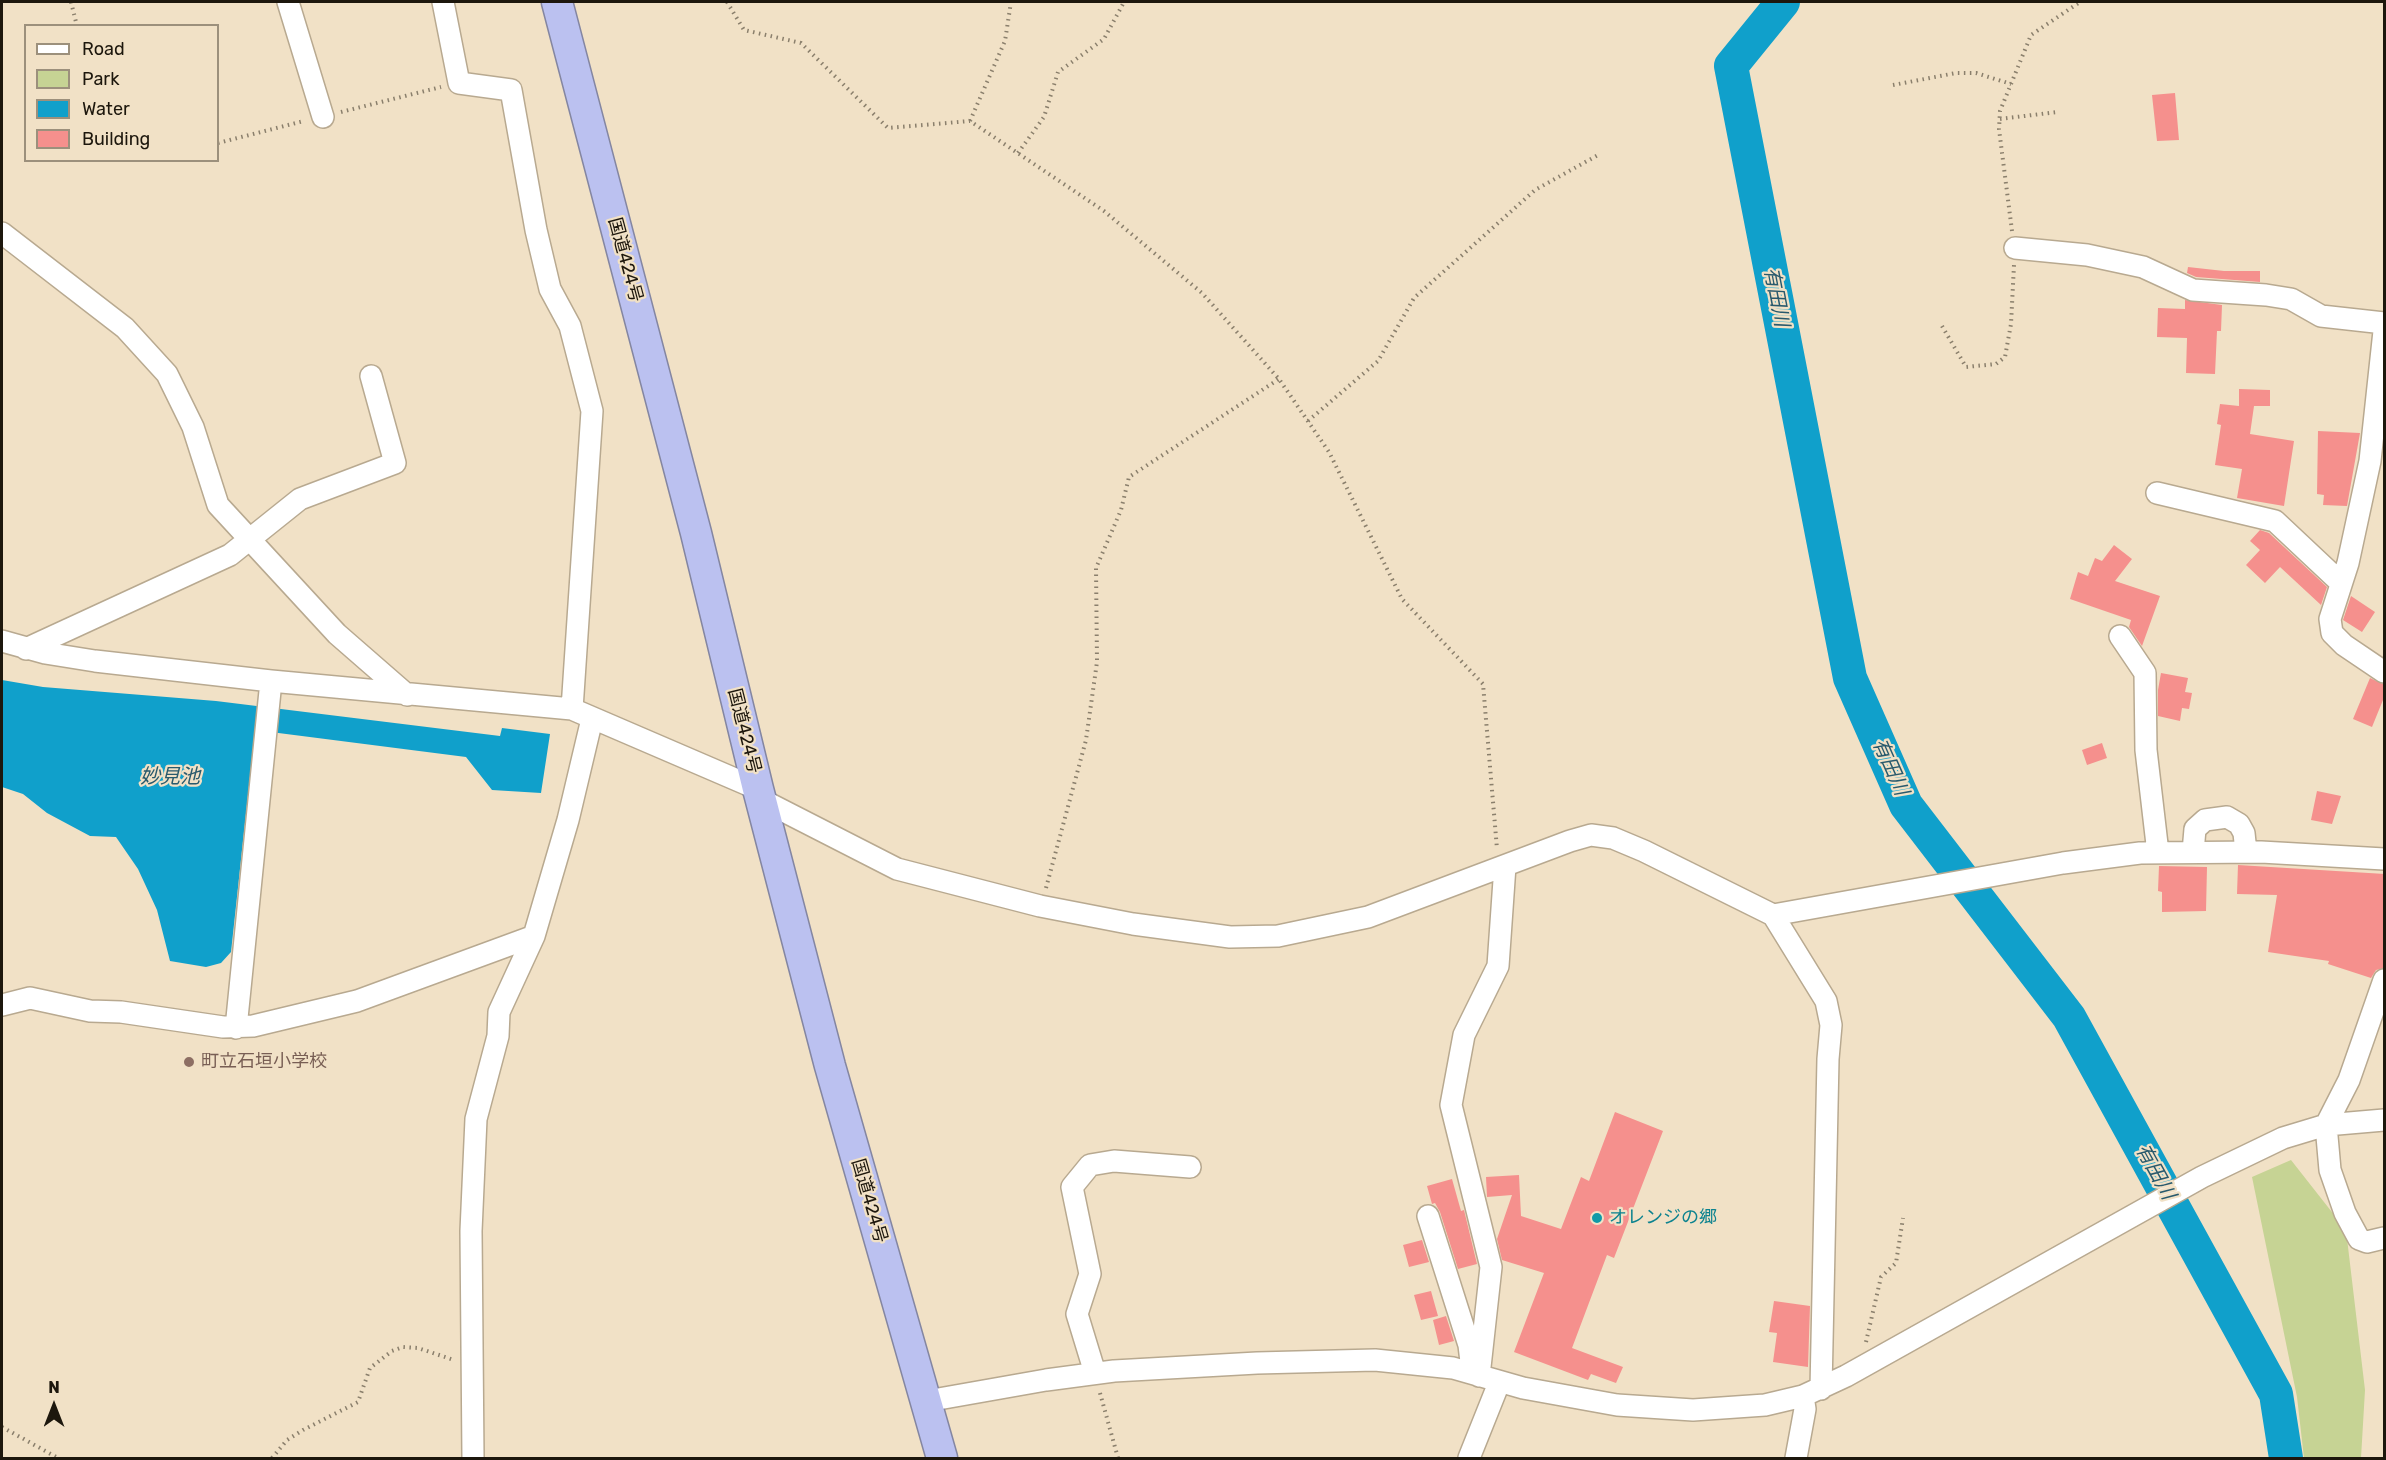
<!DOCTYPE html>
<html>
<head>
<meta charset="utf-8">
<style>
  body { margin:0 }
  #map { position:relative; width:2386px; height:1460px; overflow:hidden; background:#f1e1c6; font-family:Rubik,sans-serif }
  canvas { display:block }
  .frame { position:absolute; inset:0; border:3px solid #1d170d; pointer-events:none }
  .legend { position:absolute; left:24px; top:24px; width:195px; height:138px; box-sizing:border-box; background:#f1e1c6; border:2px solid #9c907c; margin:0; padding:8px 10px; list-style:none; font-size:18px; color:#1d170d }
  .legend li { display:flex; align-items:center; gap:12px; height:30px }
  .legend b { width:30px; border:2px solid #9c907c }
  .north { position:absolute; left:24px; top:1376px; width:60px; height:60px; -webkit-text-stroke:4px #f1e1c6; paint-order:stroke; rotate:0deg; font-size:16px; font-weight:700; line-height:24px; text-align:center; color:#1d170d }
  .north::after { content:''; display:block; margin:auto; width:21px; height:27px; background:#1d170d; clip-path:polygon(50% 0,100% 100%,50% 72%,0 100%) }
</style>
</head>
<body>
<div id="map">
<canvas width="2386" height="1460"></canvas>
<div class="frame"></div>
<ul class="legend">
<li><b style="height:8px;background:#fff"></b>Road</li>
<li><b style="height:16px;background:#c6d394"></b>Park</li>
<li><b style="height:16px;background:#10a0cb"></b>Water</li>
<li><b style="height:16px;background:#f5908d"></b>Building</li>
</ul>
<div class="north">N</div>
</div>
<script>
const c = document.querySelector('canvas').getContext('2d');
c.lineJoin = 'round';
function paint(path, color) { c.fillStyle = color; c.fill(path, 'evenodd'); }
const poly = rows => new Path2D(rows.map(r => 'M' + r).join(''));
function strokePath(path, color, width, dash) { c.strokeStyle = color; c.lineWidth = width; c.lineCap = dash ? 'butt' : 'round'; c.setLineDash(dash || []); c.stroke(path); }
function label(font, color, halo, rows, align = 'center') {
  c.font = font + ' Rubik,"Noto Sans JP",sans-serif'; c.lineWidth = 4.5; c.setLineDash([]); c.textBaseline = 'middle'; c.strokeStyle = halo; c.fillStyle = color; for (const [text, x, y, turn = 0] of rows) {
    c.save(); c.translate(x, y); c.rotate((+turn || 0) * Math.PI / 180); c.textAlign = isNaN(turn) ? turn : align; if (halo) c.strokeText(text, 0, 0); c.fillText(text, 0, 0); c.restore();
  }
}
const green = poly([
  [2291,1160,2346,1230,2365,1390,2361,1458,2304,1458,2297,1397,2252,1177]
]);
const water = poly([
  [2,680,43,687,216,701,500,736,502,728,550,734,541,793,492,790,466,757,255,730,231,952,221,963,206,967,170,961,157,910,138,869,116,837,90,836,47,813,23,794,2,787]
]);
const river = poly([
  [1783,2,1731,66,1850,678,1906,805,2069,1017,2276,1394,2286,1458]
]);
const building = poly([
  [2175,93,2179,140,2157,141,2152,95],
  [2188,267,2224,271,2260,271,2260,282,2196,277,2187,273],
  [2185,300,2222,305,2221,331,2217,331,2215,374,2186,373,2187,338,2157,337,2158,308,2185,309],
  [2239,389,2270,390,2270,406,2254,406,2250,434,2294,441,2284,506,2237,498,2242,469,2215,465,2221,425,2217,424,2220,404,2239,406],
  [2318,431,2360,433,2347,506,2323,505,2324,495,2317,494],
  [2260,530,2269,533,2327,587,2321,605,2280,567,2265,583,2246,565,2260,550,2250,541],
  [2114,545,2132,559,2115,581,2160,596,2142,646,2129,627,2131,620,2070,599,2078,572,2088,576,2095,558,2102,561],
  [2351,596,2375,612,2362,632,2343,620],
  [2161,673,2188,678,2185,692,2192,693,2189,709,2182,708,2180,721,2158,716,2158,690],
  [2370,678,2385,685,2385,695,2372,727,2353,719],
  [2102,743,2107,758,2087,765,2082,750],
  [2317,791,2341,796,2332,824,2311,820],
  [2238,865,2385,874,2385,968,2376,970,2371,978,2328,964,2329,961,2268,952,2277,895,2237,894],
  [2159,866,2207,867,2206,911,2162,912,2162,892,2158,891],
  [1615,1112,1663,1131,1614,1258,1607,1255,1572,1348,1623,1367,1616,1383,1591,1374,1588,1380,1514,1352,1544,1273,1502,1260,1497,1239,1512,1195,1487,1197,1486,1177,1519,1175,1521,1216,1561,1229,1581,1177,1589,1181],
  [1452,1179,1461,1211,1464,1210,1477,1264,1458,1269,1440,1212,1435,1203,1432,1204,1427,1186],
  [1422,1240,1429,1262,1409,1267,1403,1245],
  [1431,1291,1438,1316,1421,1320,1414,1295],
  [1774,1301,1810,1306,1808,1367,1773,1362,1777,1333,1769,1332],
  [1446,1316,1454,1341,1439,1345,1433,1320]
]);
const path = poly([
  [71,2,77,26],
  [727,2,744,30,801,43,888,128,970,121,1104,211,1202,293,1279,379,1329,452,1402,599,1483,684,1497,849],
  [1893,85,1956,73,1976,73,2011,84],
  [341,112,441,87],
  [2000,119,2057,112],
  [970,121,1005,41,1011,2],
  [218,143,304,121],
  [1018,153,1044,117,1058,72,1104,39,1124,2],
  [2012,231,1999,129,2000,111,2031,35,2080,2],
  [1942,326,1966,367,1996,364,2005,357,2011,324,2014,265],
  [1308,421,1378,361,1414,298,1535,190,1598,155],
  [1046,888,1086,740,1097,662,1096,568,1121,510,1129,477,1279,379],
  [1866,1342,1881,1277,1896,1263,1903,1218],
  [1100,1393,1118,1458],
  [2,1427,58,1458],
  [272,1458,287,1440,303,1430,358,1402,370,1368,392,1351,403,1347,418,1348,454,1360]
]);
const minor = poly([
  [288,2,323,117],
  [443,2,459,83,511,90,536,230,550,289,570,326,592,411,572,709],
  [2,233,125,328,167,374,193,427,218,505,337,634,407,695],
  [2015,248,2087,255,2143,267,2193,290,2266,295,2291,299,2321,316,2384,323],
  [2384,331,2370,461,2348,563,2330,619,2332,633,2344,645,2384,672],
  [2157,493,2275,521,2341,583],
  [2120,636,2145,673,2146,750,2158,853],
  [2,641,45,653,95,661,271,681,572,709,758,789],
  [26,649,230,555,300,499,395,463,371,376],
  [762,800,897,869,1040,906,1133,924,1230,937,1278,936,1368,917,1570,841,1591,835,1613,838,1644,851,1773,915,1826,1001,1831,1025,1828,1059,1821,1389],
  [2193,852,2195,829,2205,820,2227,817,2239,824,2244,833,2246,852],
  [1773,915,2063,863,2140,853,2261,852,2384,859],
  [2384,980,2349,1080,2326,1125,2330,1170,2345,1213,2359,1239,2367,1242,2384,1238],
  [2,1005,30,998,90,1011,121,1012,223,1027,253,1026,357,1001,534,936],
  [236,1028,271,681],
  [1428,1216,1469,1345,1472,1370],
  [1095,1373,1077,1314,1090,1274,1072,1187,1090,1165,1114,1161,1190,1167],
  [1479,1376,1491,1267,1451,1105,1464,1035,1498,966,1505,866],
  [927,1401,1046,1380,1114,1371,1257,1363,1375,1360,1453,1368,1523,1388,1617,1405,1693,1410,1765,1405,1803,1396,1846,1376,2202,1177,2283,1138,2326,1125,2384,1120],
  [473,1458,471,1231,476,1119,498,1036,499,1012,534,936,568,820,592,719],
  [1469,1458,1499,1383],
  [1796,1458,1805,1409,1803,1396]
]);
const highway = poly([
  [557,2,696,533,758,789,830,1066,942,1458]
]);
const markers = [
  [189,1062,6,"#8d6e63"],
  [1597,1218,6,"#0f9aa8"]
];
const streetNames = [
  ["国道424号",625,260,75],
  ["国道424号",744,731,76],
  ["国道424号",869,1201,74]
];
const educationNames = [
  ["町立石垣小学校",201,1062]
];
const cultureNames = [
  ["オレンジの郷",1609,1218]
];
const waterNames = [
  ["有田川",1776,297,79],
  ["有田川",1890,767,66],
  ["妙見池",170,777],
  ["有田川",2155,1172,61]
];
paint(green, '#c6d394');
paint(water, '#10a0cb');
strokePath(river, '#10a0cb', 34);
paint(building, '#f5908d');
strokePath(minor, '#b8a990', 24);
strokePath(highway, '#8486a1', 33);
strokePath(path, '#8a7f6c', 4, [1.5, 4.5]);
strokePath(minor, '#fff', 21);
strokePath(highway, '#bbc1f0', 30);
for (const [x, y, r, color] of markers) { const dot = new Path2D(); dot.arc(x, y, r, 0, 2 * Math.PI); c.fillStyle = color; c.fill(dot); strokePath(dot, '#f1e1c6', 2); }
label('18px', '#1d170d', '#f1e1c6', streetNames);
label('18px', '#785e54', '#f1e1c6', educationNames, 'left');
label('18px', '#0d838f', '#f1e1c6', cultureNames, 'left');
label('italic 20px', '#295a6d', '#f1e1c6', waterNames);
</script>
</body>
</html>
